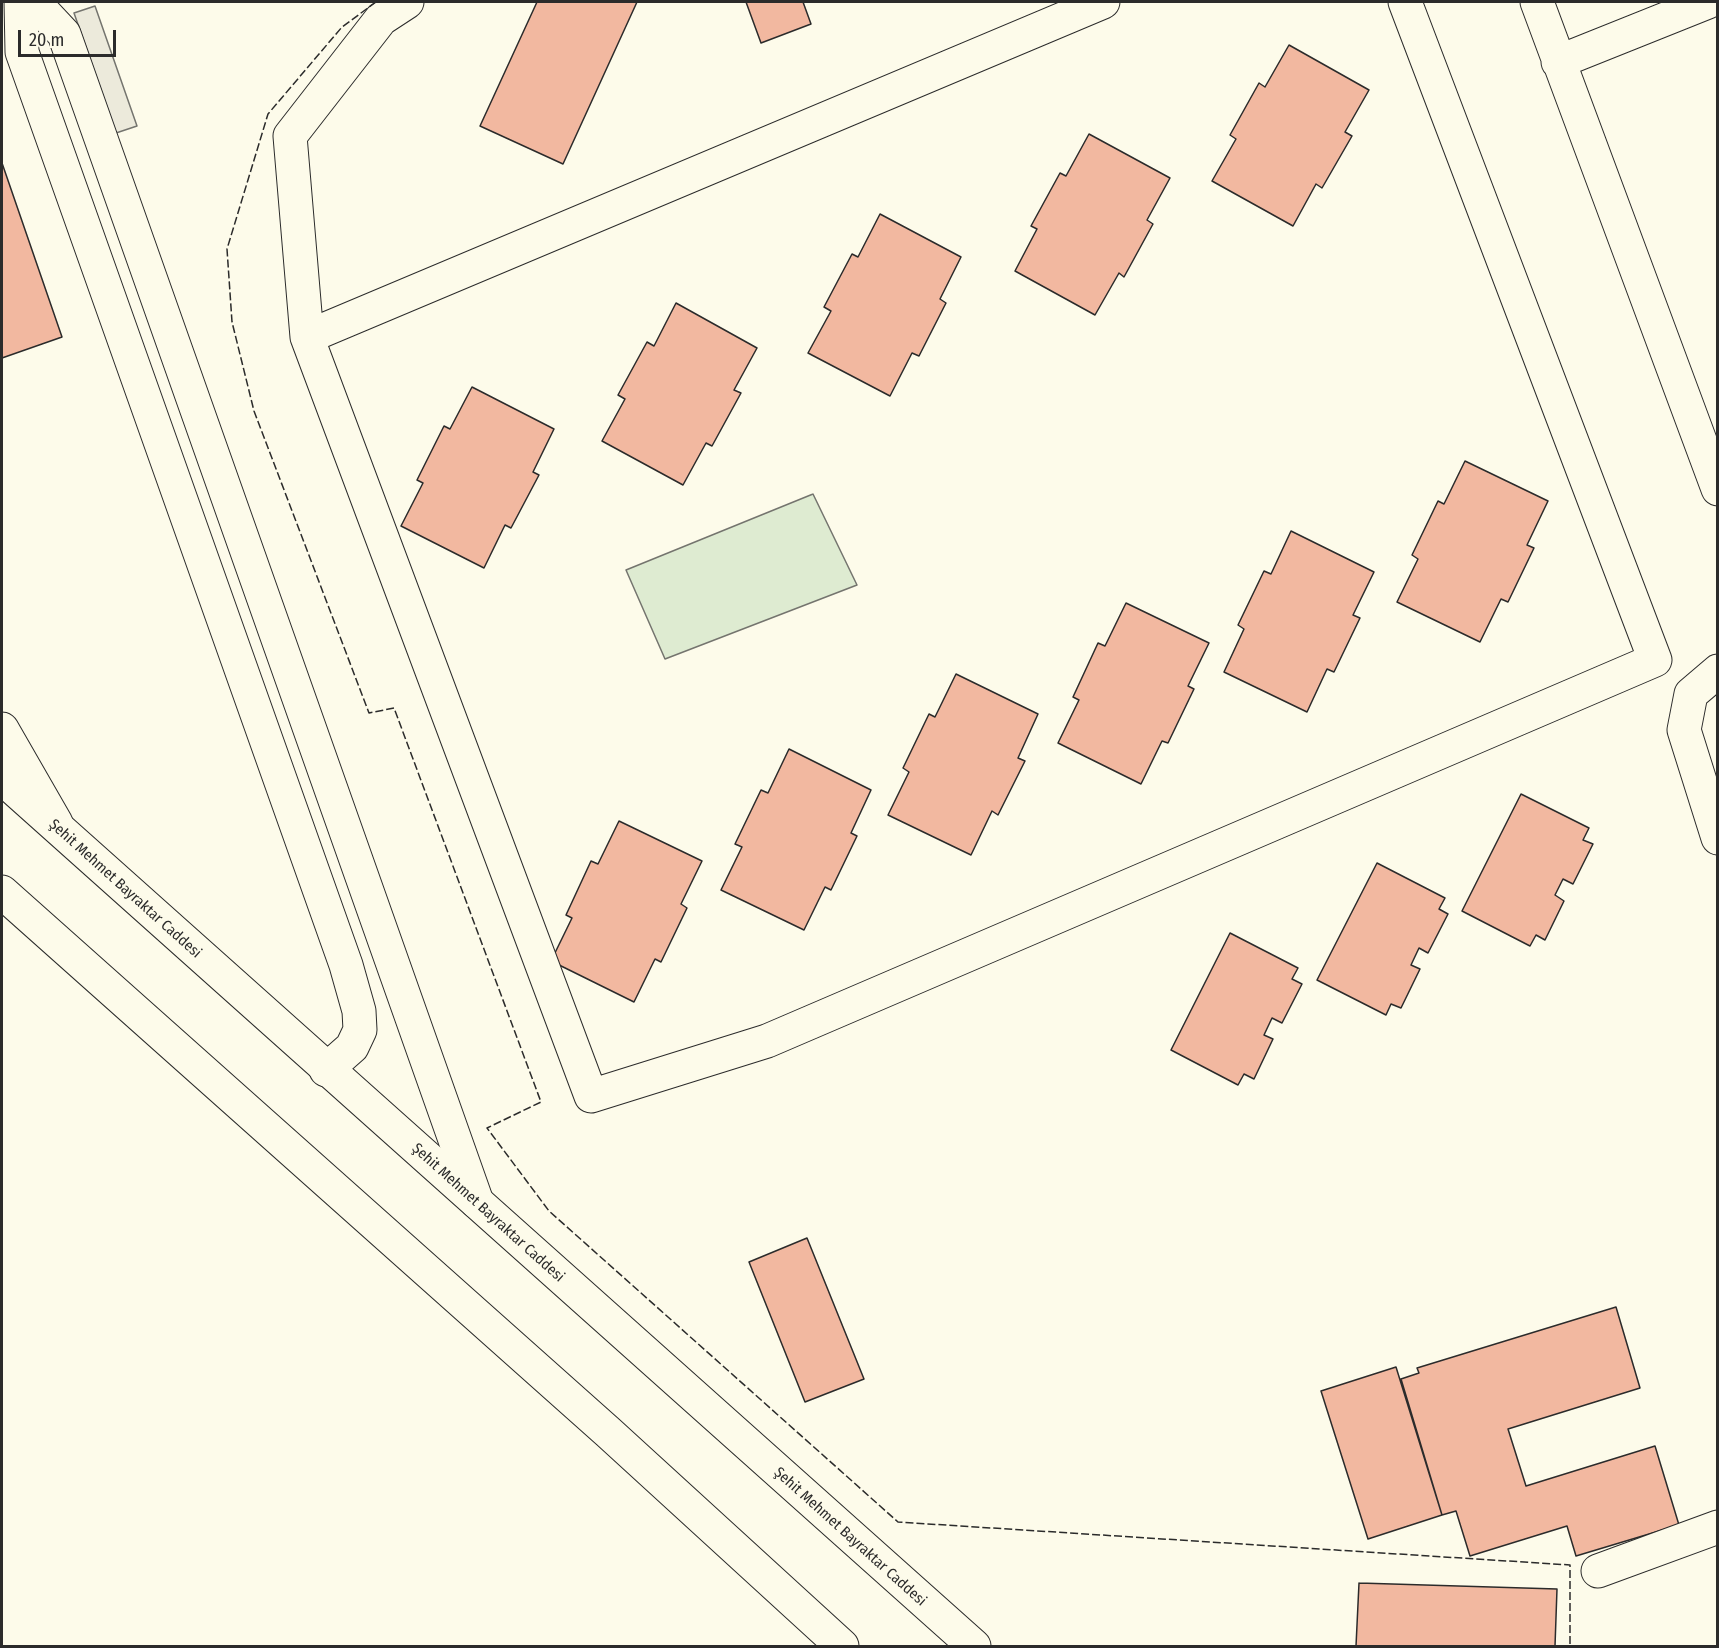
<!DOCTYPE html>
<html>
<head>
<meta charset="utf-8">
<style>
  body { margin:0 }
  #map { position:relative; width:1719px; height:1648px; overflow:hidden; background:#fdfbea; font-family:"Fira Sans Condensed",sans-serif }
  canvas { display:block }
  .frame { position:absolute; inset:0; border:3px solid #2b2b2b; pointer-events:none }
  .scale { position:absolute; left:18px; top:30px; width:98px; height:27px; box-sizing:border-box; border:3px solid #2b2b2b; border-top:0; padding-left:8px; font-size:18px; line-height:21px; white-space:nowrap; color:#2b2b2b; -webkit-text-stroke:4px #fdfbea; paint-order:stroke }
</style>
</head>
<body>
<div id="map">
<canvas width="1719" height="1648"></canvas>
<div class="frame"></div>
<div class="scale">20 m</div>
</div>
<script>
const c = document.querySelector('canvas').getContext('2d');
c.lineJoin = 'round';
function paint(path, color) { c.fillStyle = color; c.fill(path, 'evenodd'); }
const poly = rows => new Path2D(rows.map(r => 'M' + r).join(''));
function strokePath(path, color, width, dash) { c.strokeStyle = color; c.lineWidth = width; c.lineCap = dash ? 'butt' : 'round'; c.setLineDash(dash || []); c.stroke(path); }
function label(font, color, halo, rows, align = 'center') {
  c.font = font + ' "Fira Sans Condensed",sans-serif'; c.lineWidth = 4.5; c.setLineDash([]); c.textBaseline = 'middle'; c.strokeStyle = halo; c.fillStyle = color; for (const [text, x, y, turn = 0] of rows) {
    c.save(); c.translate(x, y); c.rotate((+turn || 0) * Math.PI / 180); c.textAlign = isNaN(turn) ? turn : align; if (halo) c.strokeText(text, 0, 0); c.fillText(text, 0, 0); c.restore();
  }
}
const green = poly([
  [813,494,857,585,665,659,626,570,813,494]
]);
const parking = poly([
  [95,6,137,126,116,133,74,13,95,6]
]);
const building = poly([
  [537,2,637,2,563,164,480,126,537,2],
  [746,2,803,2,811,24,761,43,746,2],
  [1289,45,1369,90,1345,132,1352,136,1322,188,1316,184,1293,226,1212,181,1236,139,1230,135,1259,83,1265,87,1289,45],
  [1089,134,1170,178,1147,220,1153,224,1124,277,1119,273,1095,315,1015,271,1037,229,1031,226,1060,173,1066,176,1089,134],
  [2,163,62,337,2,358,2,163],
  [880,214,961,257,940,299,946,303,919,356,912,353,890,396,808,353,831,311,824,307,852,254,858,257,880,214],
  [676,303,757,348,734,390,741,393,712,446,706,443,683,485,602,441,625,399,618,395,647,342,654,346,676,303],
  [472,387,554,429,533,472,539,475,511,528,505,525,484,568,401,526,423,483,417,480,444,426,450,429,472,387],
  [1465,461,1548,501,1527,545,1534,548,1508,602,1501,599,1480,642,1397,602,1418,559,1412,555,1438,501,1444,504,1465,461],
  [1291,531,1374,572,1353,615,1360,618,1334,672,1327,669,1307,712,1224,672,1244,629,1238,625,1264,571,1271,574,1291,531],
  [1126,603,1209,643,1188,686,1194,689,1168,743,1162,741,1141,784,1058,743,1079,700,1073,697,1098,643,1105,646,1126,603],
  [956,674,1038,714,1018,758,1025,761,998,815,992,811,971,855,888,815,909,772,903,768,929,714,935,717,956,674],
  [789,749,871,790,851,833,857,836,831,890,825,887,804,930,721,890,742,847,735,844,761,790,768,793,789,749],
  [1521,794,1589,828,1583,840,1593,844,1573,884,1563,879,1555,895,1564,901,1545,940,1536,935,1530,946,1462,911,1521,794],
  [619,821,702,861,681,904,687,908,661,962,655,959,634,1002,551,961,572,918,566,915,591,861,598,864,619,821],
  [1377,863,1445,898,1439,909,1448,914,1428,953,1419,948,1411,965,1420,969,1401,1008,1391,1004,1386,1015,1317,980,1377,863],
  [1230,933,1298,968,1292,979,1302,984,1282,1023,1272,1018,1264,1035,1273,1039,1254,1079,1244,1074,1238,1085,1171,1050,1230,933],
  [807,1238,864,1379,805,1402,749,1262,807,1238],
  [1616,1307,1640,1388,1508,1429,1526,1486,1655,1446,1679,1525,1576,1556,1567,1526,1470,1556,1456,1511,1442,1515,1401,1379,1419,1373,1417,1368,1616,1307],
  [1396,1367,1442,1515,1368,1539,1321,1391,1396,1367],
  [1359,1583,1557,1589,1555,1646,1356,1646,1359,1583]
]);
const minor = poly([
  [21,2,22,52,346,965,359,1011,360,1030,352,1047,326,1070],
  [34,2,64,34,477,1202],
  [407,2,381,19,290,136,307,337,591,1096,767,1041,1655,660,1405,2],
  [1537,2,1718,489],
  [1558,62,1708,2],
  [307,337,1103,2],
  [1718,671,1691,694,1684,730,1718,838],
  [2,729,56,823],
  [1598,1571,1718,1527]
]);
const major = poly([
  [2,778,974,1646],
  [2,892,608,1432,842,1646]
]);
const fence = poly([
  [376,2,342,27,268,114,227,249,232,322,254,411,369,713,394,708,541,1102,487,1128,549,1211,898,1522,1570,1565,1570,1646]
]);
const streetNames = [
  ["Şehit Mehmet Bayraktar Caddesi",125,889,42],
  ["Şehit Mehmet Bayraktar Caddesi",488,1213,42],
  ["Şehit Mehmet Bayraktar Caddesi",850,1537,42]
];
paint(green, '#deebd1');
strokePath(green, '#74746e', 1.5);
paint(parking, '#eceadb');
strokePath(parking, '#74746e', 1.5);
paint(building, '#f2b8a0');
strokePath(building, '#2b2b2b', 1.5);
strokePath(minor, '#2b2b2b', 35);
strokePath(major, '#2b2b2b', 35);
strokePath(minor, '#fdfbea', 33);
strokePath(major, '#fdfbea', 33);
strokePath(fence, '#2b2b2b', 1.5, [8, 3]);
label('15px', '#2b2b2b', '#fdfbea', streetNames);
</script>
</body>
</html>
